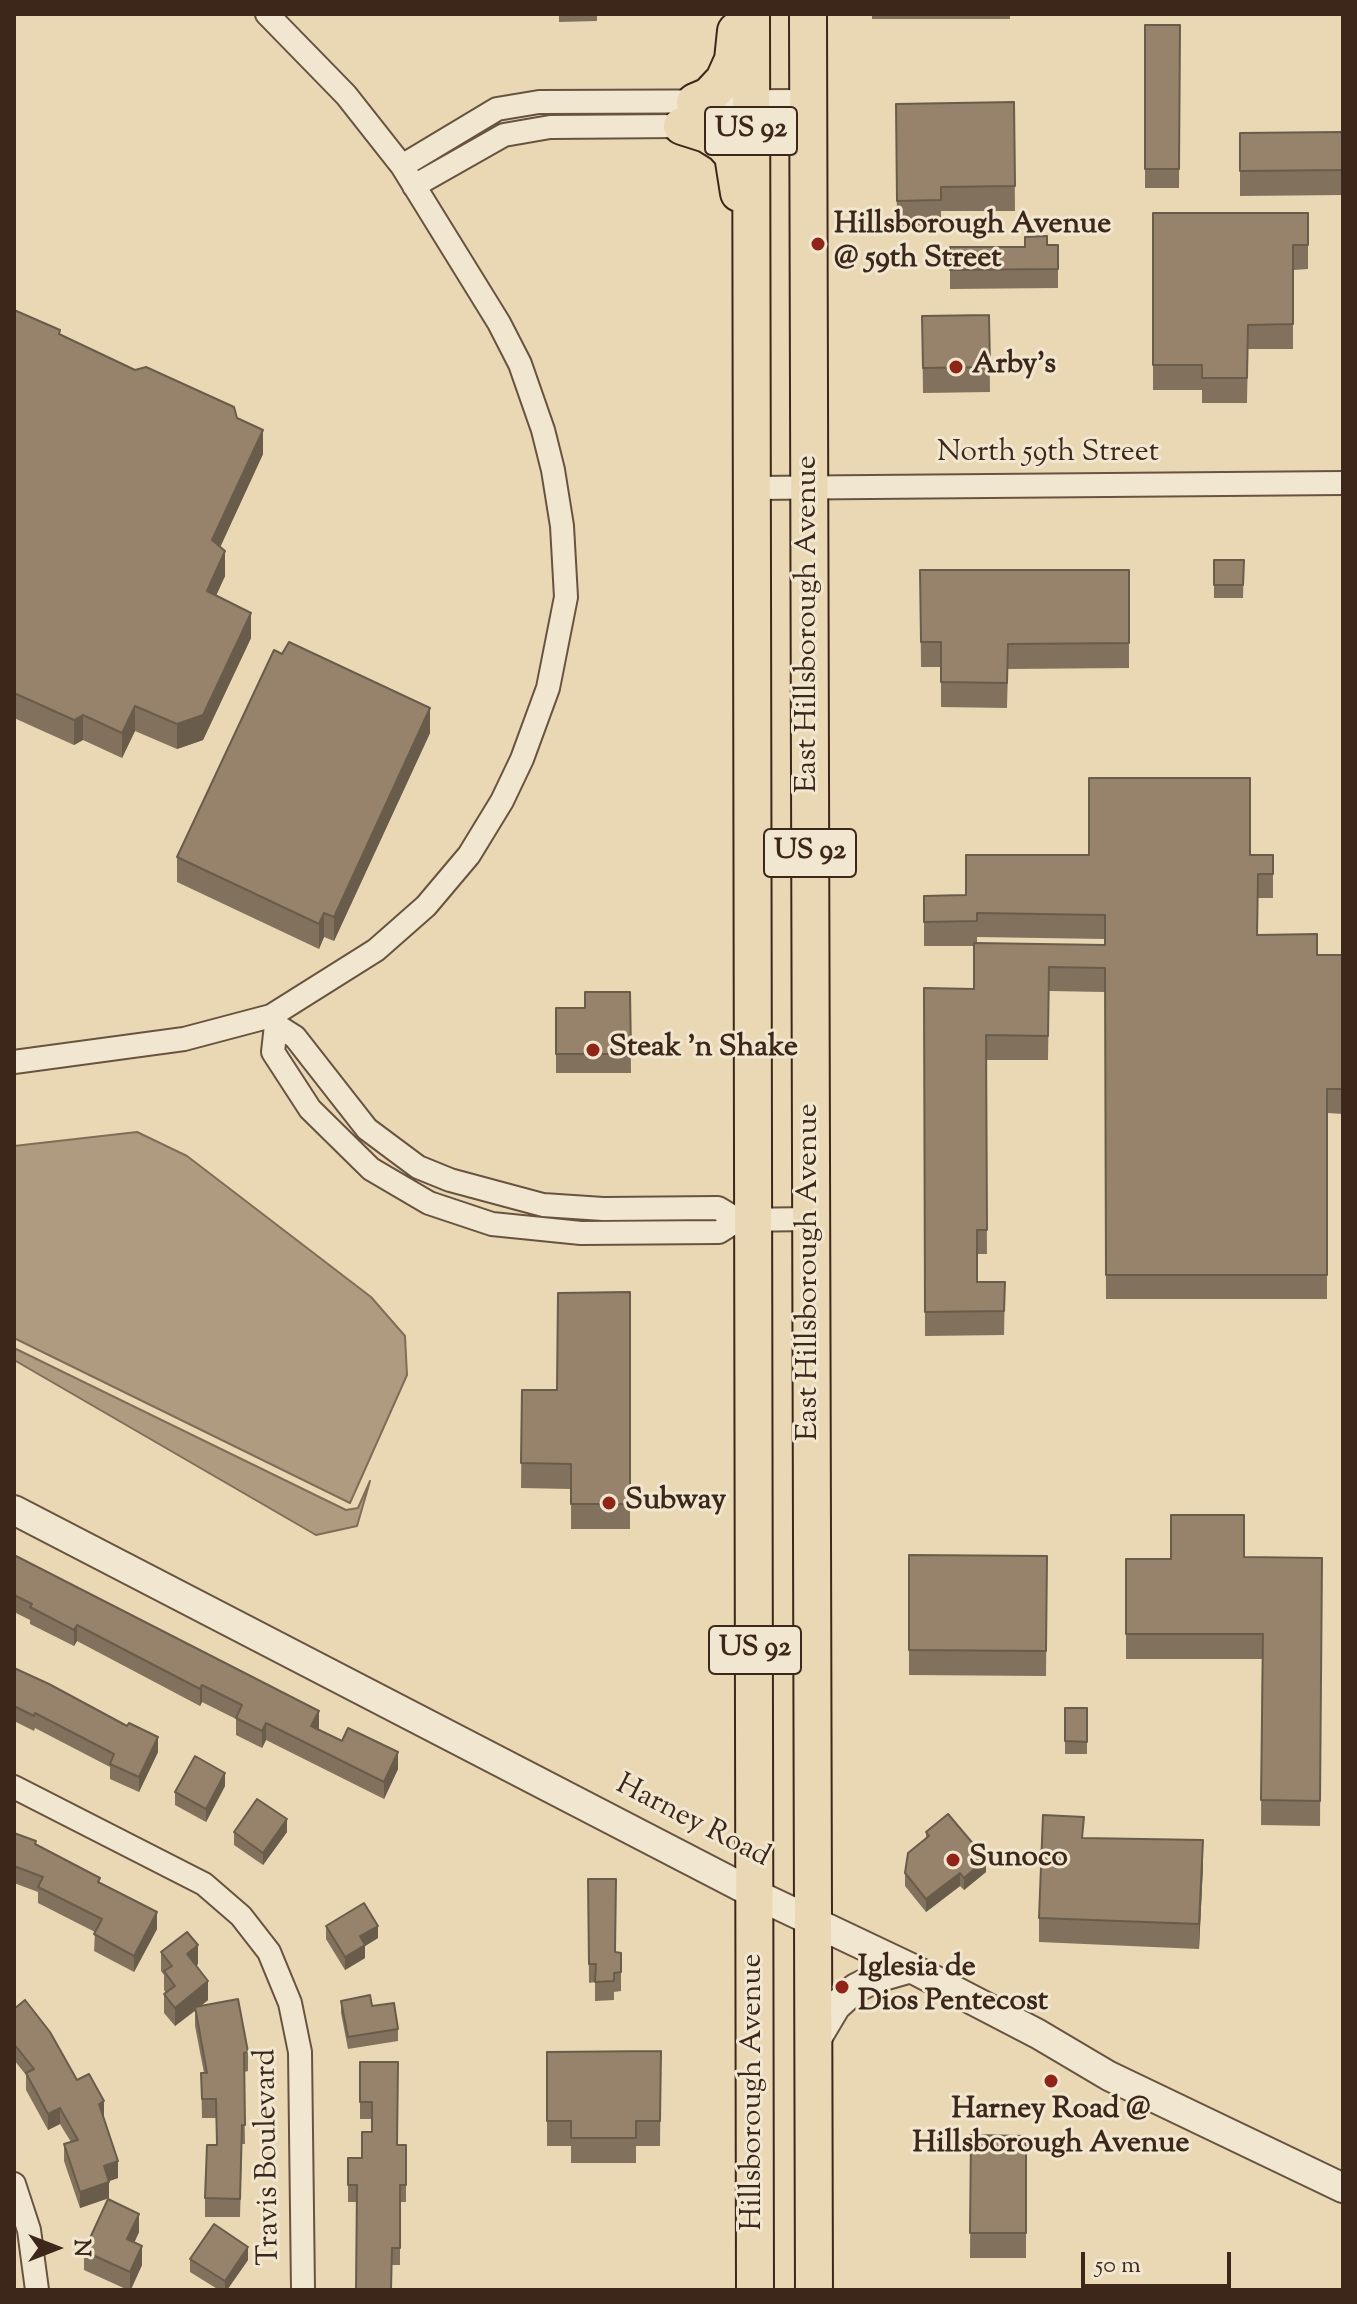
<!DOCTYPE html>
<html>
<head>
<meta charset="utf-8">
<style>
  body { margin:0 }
  #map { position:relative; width:1357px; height:2304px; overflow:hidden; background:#ead8b5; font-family:"Sorts Mill Goudy",serif }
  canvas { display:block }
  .frame { position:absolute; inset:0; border:16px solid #3d271a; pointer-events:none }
  .north { position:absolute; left:16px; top:2208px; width:80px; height:80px; -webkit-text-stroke:6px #f1e6cf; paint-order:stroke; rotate:90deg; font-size:22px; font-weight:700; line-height:32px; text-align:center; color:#3d271a }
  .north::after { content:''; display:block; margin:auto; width:28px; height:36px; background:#3d271a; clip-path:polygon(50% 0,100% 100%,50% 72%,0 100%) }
  .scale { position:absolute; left:1081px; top:2252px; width:150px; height:36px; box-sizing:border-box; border:4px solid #3d271a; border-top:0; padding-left:10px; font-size:24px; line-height:28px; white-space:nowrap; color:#3d271a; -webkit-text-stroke:6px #f1e6cf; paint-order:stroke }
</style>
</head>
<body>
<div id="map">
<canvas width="1357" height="2304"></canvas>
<div class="frame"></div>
<div class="north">N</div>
<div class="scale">50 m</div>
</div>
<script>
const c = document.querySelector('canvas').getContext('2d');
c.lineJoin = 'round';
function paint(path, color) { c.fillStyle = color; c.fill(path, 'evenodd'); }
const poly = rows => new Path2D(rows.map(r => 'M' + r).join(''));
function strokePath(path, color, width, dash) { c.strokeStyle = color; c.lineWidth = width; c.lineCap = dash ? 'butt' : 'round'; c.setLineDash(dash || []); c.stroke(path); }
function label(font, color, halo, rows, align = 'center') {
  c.font = font + ' "Sorts Mill Goudy",serif'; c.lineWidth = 6; c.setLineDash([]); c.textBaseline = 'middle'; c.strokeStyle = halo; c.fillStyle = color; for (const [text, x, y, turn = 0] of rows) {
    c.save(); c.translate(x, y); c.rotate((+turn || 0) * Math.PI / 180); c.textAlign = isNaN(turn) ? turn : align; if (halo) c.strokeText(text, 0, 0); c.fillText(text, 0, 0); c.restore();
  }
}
const water = poly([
  [137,1132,187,1156,371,1297,405,1336,407,1375,350,1503,14,1338,14,1146,137,1132],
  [14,1348,346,1510,358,1508,370,1481,357,1526,316,1535,14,1360,14,1348]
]);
const minor = poly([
  [402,166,497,109,539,102,808,101],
  [414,186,504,135,550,127,808,125],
  [753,488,1343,483],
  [271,1016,276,1025,295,1037,367,1129,418,1167,450,1180,543,1205,603,1209,718,1208,738,1220],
  [276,1025,273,1052,310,1109,371,1169,429,1203,492,1224,581,1233,719,1232,738,1220,811,1219],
  [14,1062,184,1039,271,1016,376,950,426,906,469,855,502,801,522,759,548,688,566,597,562,526,553,470,543,430,520,364,499,323,402,166,346,95,267,14],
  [14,1787,204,1884,241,1916,269,1952,290,2003,300,2052,303,2290],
  [14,2184,29,2230,37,2290]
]);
const tertiary = poly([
  [14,1510,755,1894,911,1968,1038,2034,1109,2076,1343,2188],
  [814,2043,836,2006,856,1988,876,1978,911,1968]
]);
const primary = poly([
  [751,14,755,2290],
  [808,14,814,2290],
  [695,102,709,96,724,80,733,60,736,31],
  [682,126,707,134,723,144,733,155,739,193]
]);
const wall = poly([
  [559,14,597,14,597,21,559,22],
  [872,14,1010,14,1010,19,872,19],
  [1145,25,1180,25,1179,188,1145,188],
  [1014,102,1015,211,941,211,941,225,897,226,896,104],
  [1343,132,1343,195,1240,196,1240,133],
  [1153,213,1308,213,1308,269,1293,270,1293,349,1248,349,1247,403,1202,403,1202,390,1153,390],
  [1047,245,1058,245,1058,288,950,289,950,247,1025,247],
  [14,310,60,334,237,418,263,454,220,547,225,576,216,595,251,638,203,740,177,749,135,731,122,758,83,740,74,745,14,718],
  [989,315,990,392,923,393,922,316],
  [1214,560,1244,560,1243,598,1214,598],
  [920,570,1129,570,1129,668,1008,669,1007,708,941,707,941,667,921,667],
  [430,733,334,941,324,937,319,949,177,882,177,857],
  [1250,855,1273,855,1273,898,1258,898,1258,935,1317,955,1343,955,1343,1114,1327,1113,1327,1299,1106,1299,1105,992,1049,991,1048,1060,986,1060,987,1254,977,1254,977,1282,1005,1282,1004,1335,925,1336,924,988,974,989,974,946,924,946,924,896,966,895],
  [977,937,1105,939,1105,945,977,943],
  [630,992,631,1073,556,1073,556,1008,585,1008],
  [630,1292,630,1529,571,1529,571,1489,521,1488,522,1390,557,1390],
  [14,1555,319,1728,318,1729,398,1769,384,1799,266,1740,262,1748,236,1735,236,1719,202,1702,200,1706,77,1641,74,1646,30,1624,30,1620,14,1612],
  [909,1555,1047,1556,1046,1676,909,1675],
  [1244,1557,1322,1558,1320,1826,1261,1825,1262,1659,1126,1659,1126,1559,1171,1559],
  [14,1668,158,1752,139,1792,110,1779,110,1767,35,1728,34,1731,14,1721],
  [1065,1708,1087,1708,1087,1754,1065,1754],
  [225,1786,206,1822,175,1805,175,1792],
  [234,1832,287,1832,263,1865,234,1845],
  [926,1832,986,1872,964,1890,960,1886,926,1912,905,1886,905,1873,926,1838],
  [14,1833,36,1844,100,1883,157,1929,134,1972,94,1951,95,1932,38,1903,38,1892,14,1883],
  [1084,1838,1203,1865,1199,1949,1039,1942,1039,1918],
  [588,1879,615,1952,621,1953,621,1991,614,1992,614,2000,595,2001,595,1982,589,1983],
  [326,1926,378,1938,365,1946,365,1958,345,1970,326,1939],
  [161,1952,198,1964,196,1966,208,2000,201,2006,248,2052,248,2071,244,2072,245,2144,242,2144,240,2217,205,2217,205,2198,216,2145,216,2118,202,2118,201,2073,204,2073,195,2026,195,2011,175,2026,164,2013,164,1994,166,1993,164,1990,164,1975,161,1971],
  [341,2001,372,2006,398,2029,398,2041,348,2049,341,2013],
  [14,2009,77,2080,104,2117,118,2178,109,2181,109,2198,80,2208,64,2161,64,2144,71,2142,60,2124,48,2130,26,2090,26,2075,14,2060],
  [661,2051,660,2146,636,2146,636,2163,571,2163,571,2146,547,2146,547,2052],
  [360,2062,397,2145,406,2145,406,2202,400,2202,400,2265,392,2265,357,2202,348,2202,348,2158,362,2158,372,2132,372,2119,360,2119],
  [971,2135,1026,2136,1026,2258,970,2258],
  [139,2232,134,2243,142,2265,131,2290,128,2290,84,2270,84,2251],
  [190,2259,248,2260,227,2290,219,2290,190,2272]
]);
const shadedWall = poly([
  [263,430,263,454,212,565,212,540],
  [225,551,225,576,207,616,207,591],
  [251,613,251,638,203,740,177,749,177,724],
  [135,706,135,731,122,758,122,733],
  [430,708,430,733,334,941,334,917],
  [83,715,83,740,74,745,74,720],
  [324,913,324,937,319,949,319,924],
  [77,1625,77,1641,74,1646,74,1630],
  [202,1685,202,1702,200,1706,200,1689],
  [319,1711,319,1728,311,1743,311,1726],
  [266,1723,266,1740,262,1748,262,1731],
  [158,1737,158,1752,139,1792,139,1777],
  [398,1752,398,1769,384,1799,384,1782],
  [225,1773,225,1786,206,1822,206,1809],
  [287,1819,287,1832,263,1865,263,1853],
  [1203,1840,1203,1865,1199,1949,1199,1924],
  [986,1859,986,1872,964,1890,964,1878],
  [960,1873,960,1886,926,1912,926,1899],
  [157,1912,157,1929,134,1972,134,1956],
  [378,1926,378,1938,365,1946,365,1958,345,1970,345,1957,360,1936],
  [198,1945,198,1964,187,1973,187,1954],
  [208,1981,208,2000,175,2026,175,2008],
  [104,2101,104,2117,99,2120,99,2104],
  [60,2108,60,2124,48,2130,48,2114],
  [118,2161,118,2178,104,2183,104,2166],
  [109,2182,109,2198,80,2208,80,2192],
  [139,2214,139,2232,127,2258,127,2239],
  [142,2246,142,2265,130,2290,130,2272],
  [248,2247,248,2260,227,2290,225,2290,225,2281]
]);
const building = poly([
  [1145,25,1180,25,1179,169,1145,169,1145,25],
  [1014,102,1015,186,941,187,941,200,897,201,896,104,1014,102],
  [1343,132,1343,170,1240,171,1240,133,1343,132],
  [1153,213,1308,213,1308,245,1293,245,1293,324,1248,325,1247,378,1202,378,1202,365,1153,365,1153,213],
  [1047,236,1047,245,1058,245,1058,269,950,270,950,247,1025,247,1025,237,1047,236],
  [14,310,60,330,59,334,135,370,146,367,234,407,237,418,263,430,212,540,225,551,207,591,251,613,203,715,177,724,135,706,122,733,83,715,74,720,14,693,14,310],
  [989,315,990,367,923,368,922,316,989,315],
  [1214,560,1244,560,1243,585,1214,585,1214,560],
  [920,570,1129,570,1129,643,1008,644,1007,683,941,682,941,642,921,642,920,570],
  [289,642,430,708,334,917,324,913,319,924,177,857,274,650,282,654,289,642],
  [1089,778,1250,778,1250,855,1273,855,1273,874,1258,874,1257,935,1317,934,1317,955,1343,955,1343,1089,1327,1089,1327,1275,1106,1275,1105,968,1049,967,1048,1036,986,1035,987,1230,977,1230,977,1282,1005,1282,1004,1311,925,1312,924,988,974,989,974,943,1105,945,1105,915,977,913,977,921,924,922,924,896,966,895,966,855,1089,855,1089,778],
  [585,992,630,992,631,1054,556,1054,556,1008,585,1008,585,992],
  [630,1292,630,1504,571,1504,571,1464,521,1463,522,1390,557,1390,558,1293,630,1292],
  [1171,1515,1244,1515,1244,1557,1322,1558,1320,1801,1261,1800,1263,1634,1126,1634,1126,1559,1171,1559,1171,1515],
  [14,1555,319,1711,311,1726,342,1741,348,1728,398,1752,384,1782,266,1723,262,1731,236,1718,242,1705,202,1685,200,1689,77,1625,74,1630,30,1607,32,1604,14,1595,14,1555],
  [909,1555,1047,1556,1046,1651,909,1650,909,1555],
  [14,1668,49,1684,127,1726,129,1723,158,1737,139,1777,110,1764,114,1754,35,1713,34,1716,14,1706,14,1668],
  [1065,1708,1087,1708,1087,1742,1065,1741,1065,1708],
  [195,1756,225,1773,206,1809,175,1792,195,1756],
  [257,1799,287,1819,263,1853,234,1832,257,1799],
  [948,1814,986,1859,964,1878,960,1873,926,1899,905,1873,908,1853,929,1836,926,1832,948,1814],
  [1043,1815,1084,1817,1082,1838,1203,1840,1199,1924,1039,1918,1043,1815],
  [14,1833,36,1841,35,1844,100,1878,98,1882,157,1912,134,1956,94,1934,102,1919,38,1887,43,1877,14,1866,14,1833],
  [588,1879,616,1879,615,1952,621,1953,621,1972,614,1973,614,1981,595,1982,596,1964,589,1964,588,1879],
  [364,1903,378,1926,360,1936,365,1945,345,1957,326,1926,364,1903],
  [187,1932,198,1945,187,1954,208,1981,175,2008,164,1994,175,1986,164,1971,172,1966,161,1952,187,1932],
  [370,1995,372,2006,394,2003,398,2029,348,2037,341,2001,370,1995],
  [238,1999,248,2052,244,2053,245,2125,242,2125,240,2199,205,2198,207,2145,217,2145,216,2099,202,2099,201,2073,207,2073,195,2007,238,1999],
  [25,2000,50,2032,77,2080,89,2074,104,2101,99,2104,118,2161,104,2166,109,2182,80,2192,64,2144,78,2140,60,2108,48,2114,26,2073,34,2069,14,2044,14,2009,25,2000],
  [661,2051,660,2121,636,2121,636,2138,571,2138,571,2121,547,2121,547,2052,661,2051],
  [360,2062,398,2062,397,2145,406,2145,406,2185,400,2185,400,2248,392,2248,391,2290,356,2290,357,2185,348,2185,348,2158,362,2158,362,2132,372,2132,372,2102,360,2102,360,2062],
  [971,2135,1026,2136,1026,2233,970,2233,971,2135],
  [108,2199,139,2214,127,2239,142,2246,130,2272,84,2251,108,2199],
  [214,2224,248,2247,225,2281,190,2259,214,2224]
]);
const markers = [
  [818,244,8,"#8f2418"],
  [956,367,8,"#8f2418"],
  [593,1050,8,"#8f2418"],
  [609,1503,8,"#8f2418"],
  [953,1860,8,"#8f2418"],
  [842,1987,8,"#8f2418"],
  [1051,2081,8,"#8f2418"]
];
const shields = [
  [751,131,92],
  [810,853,92],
  [755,1650,92]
];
const shieldNames = [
  ["US 92",751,131],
  ["US 92",810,853],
  ["US 92",755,1650]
];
const poiNames = [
  ["Hillsborough Avenue",834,227],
  ["@ 59th Street",834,261],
  ["Arby's",972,367],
  ["Steak 'n Shake",609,1050],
  ["Subway",625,1503],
  ["Sunoco",969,1860],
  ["Iglesia de",858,1970],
  ["Dios Pentecost",858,2004],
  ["Harney Road @",1051,2112,"center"],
  ["Hillsborough Avenue",1051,2146,"center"]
];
const streetNames = [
  ["North 59th Street",1048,455],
  ["East Hillsborough Avenue",810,624,-90],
  ["East Hillsborough Avenue",811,1272,-90],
  ["Harney Road",692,1823,27],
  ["Hillsborough Avenue",755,2092,-90],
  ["Travis Boulevard",270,2157,-91]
];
paint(water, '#af9c80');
strokePath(water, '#816d57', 2);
strokePath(minor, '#685341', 26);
strokePath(tertiary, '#685341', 32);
strokePath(primary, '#3d271a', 40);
strokePath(minor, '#f1e6cf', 22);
strokePath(tertiary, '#f1e6cf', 28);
strokePath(primary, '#ead8b5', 36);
paint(wall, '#82715c');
paint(shadedWall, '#6a5c4b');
paint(building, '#97836b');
strokePath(building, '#6a5c4b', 2);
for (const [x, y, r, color] of markers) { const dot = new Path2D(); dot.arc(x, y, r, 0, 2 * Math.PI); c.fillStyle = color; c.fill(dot); strokePath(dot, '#f1e6cf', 3); }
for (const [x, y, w] of shields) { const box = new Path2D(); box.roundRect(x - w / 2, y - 24, w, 48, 6); c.fillStyle = '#f1e6cf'; c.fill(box); strokePath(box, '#3d271a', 2); }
label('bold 28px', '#3d271a', null, shieldNames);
label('bold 30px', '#3d271a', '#f1e6cf', poiNames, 'left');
label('30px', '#3d271a', '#f1e6cf', streetNames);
</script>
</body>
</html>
